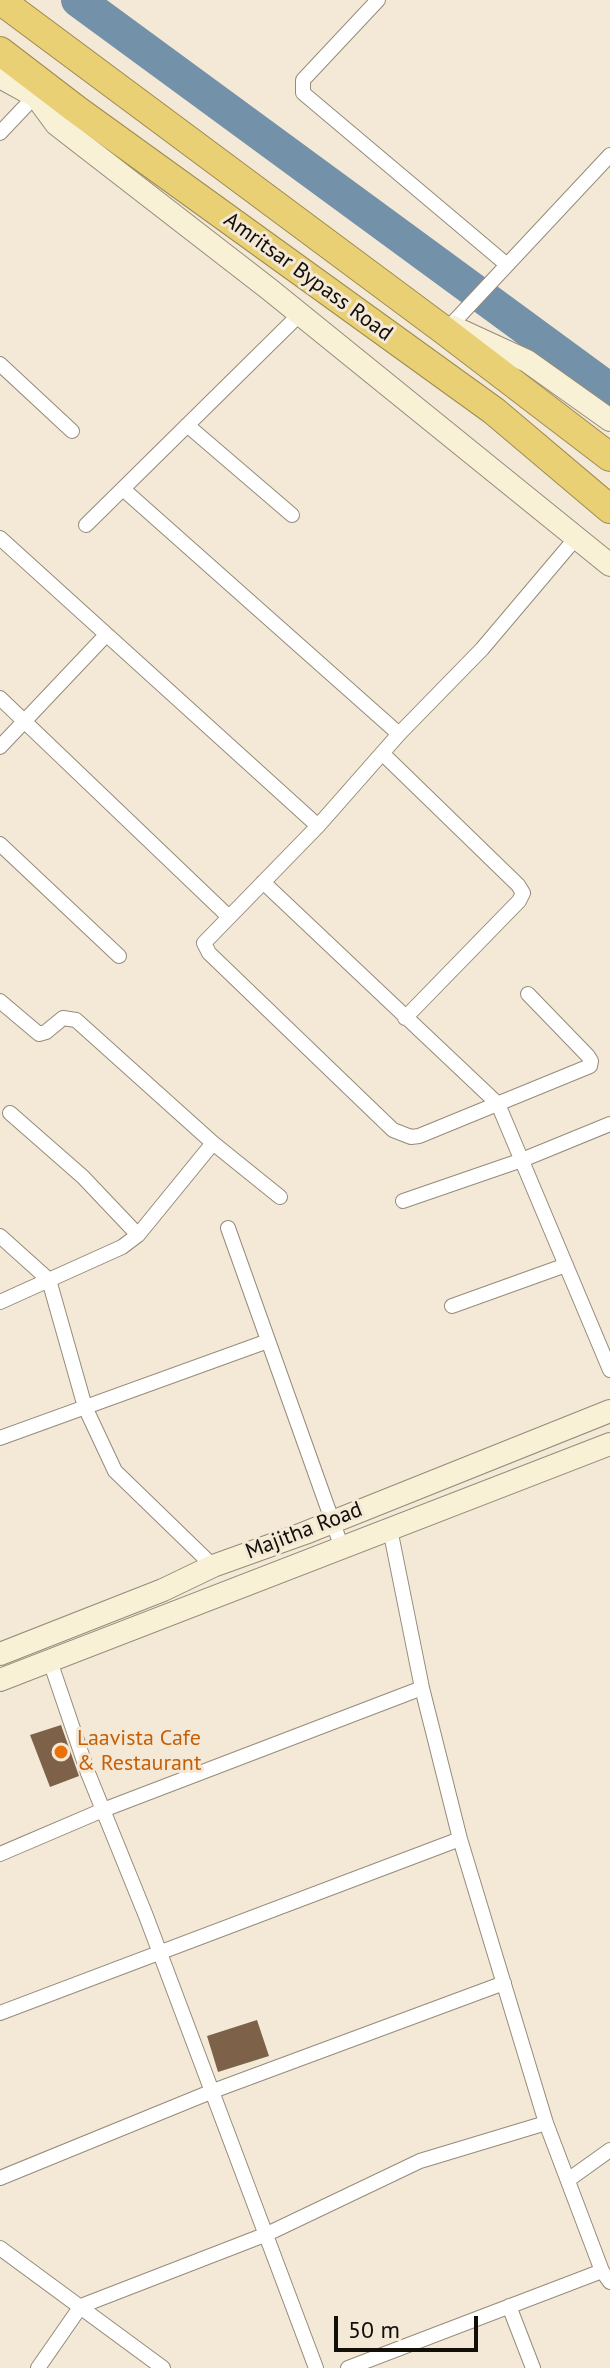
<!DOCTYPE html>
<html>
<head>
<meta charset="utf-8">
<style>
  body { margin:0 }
  #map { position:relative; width:610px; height:2368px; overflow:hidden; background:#f4e9d7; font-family:"PT Sans",sans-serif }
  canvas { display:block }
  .scale { position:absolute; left:334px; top:2316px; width:144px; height:36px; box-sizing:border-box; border:4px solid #120e08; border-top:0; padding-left:10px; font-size:24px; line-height:28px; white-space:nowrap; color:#120e08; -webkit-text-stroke:6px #f4e9d7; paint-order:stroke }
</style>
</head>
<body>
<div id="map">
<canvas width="610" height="2368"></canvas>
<div class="scale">50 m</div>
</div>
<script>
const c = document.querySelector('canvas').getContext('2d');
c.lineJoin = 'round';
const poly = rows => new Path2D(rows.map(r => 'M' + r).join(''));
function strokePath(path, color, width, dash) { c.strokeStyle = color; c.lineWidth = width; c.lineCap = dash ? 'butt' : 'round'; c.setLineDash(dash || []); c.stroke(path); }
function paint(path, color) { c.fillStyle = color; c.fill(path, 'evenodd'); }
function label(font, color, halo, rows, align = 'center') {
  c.font = font + ' "PT Sans",sans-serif'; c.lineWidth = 6; c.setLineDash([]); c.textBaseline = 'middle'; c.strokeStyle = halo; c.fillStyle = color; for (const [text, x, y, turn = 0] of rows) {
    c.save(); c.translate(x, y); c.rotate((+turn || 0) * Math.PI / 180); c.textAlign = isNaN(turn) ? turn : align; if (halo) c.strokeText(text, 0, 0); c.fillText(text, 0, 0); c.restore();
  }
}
const river = poly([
  [78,0,610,390]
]);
const building = poly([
  [61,1725,79,1776,50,1787,30,1735],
  [257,2020,269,2056,218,2072,207,2036]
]);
const street = poly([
  [378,0,303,80,303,93,506,264],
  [0,133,35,96],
  [450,326,610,155],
  [0,364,72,431],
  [187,425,292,515],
  [123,489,399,734],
  [86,525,300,314],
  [0,538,318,826],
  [0,698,229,917],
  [0,747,106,635],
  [382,753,518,885,523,893,519,901,405,1018],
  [0,844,119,956],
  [263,882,498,1104,610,1370],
  [528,994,588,1056,591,1061,590,1066,419,1136,411,1137,393,1130,209,953,204,943,318,826,399,734,482,649,575,539],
  [0,1001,39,1034,46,1032,63,1018,76,1020,213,1143,280,1197],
  [10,1113,83,1177,138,1235],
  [403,1201,522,1160,610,1124],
  [228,1228,342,1548],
  [0,1236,49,1280,85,1407,115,1471,213,1566],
  [0,1302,122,1247,138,1235,213,1143],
  [452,1306,566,1265],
  [0,1438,268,1341],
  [390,1529,422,1688,460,1839,546,2123,602,2271,610,2282],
  [50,1661,88,1773,146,1916,316,2368],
  [0,1854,103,1810,422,1688],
  [0,2013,460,1839],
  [0,2178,213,2091,504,1983],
  [568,2180,610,2150],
  [0,2248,163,2368],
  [509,2306,533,2368],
  [38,2368,81,2306,267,2234,420,2161,546,2123],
  [348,2368,602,2271]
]);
const secondary = poly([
  [17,71,56,124,269,289,610,565],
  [0,77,31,94],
  [453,327,527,361,610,420],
  [0,1654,163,1590,213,1566,305,1533,610,1411],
  [0,1680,610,1444]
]);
const highway = poly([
  [0,0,445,331,610,457],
  [0,51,77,110,494,411,610,509]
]);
const markers = [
  [61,1752,8,"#e8710a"]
];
const streetNames = [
  ["Amritsar Bypass Road",308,277,36],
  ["Majitha Road",304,1531,-21]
];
const foodNames = [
  ["Laavista Cafe",77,1739],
  ["& Restaurant",77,1764]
];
strokePath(river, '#7392aa', 34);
paint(building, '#7d6249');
strokePath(street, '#958b7a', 16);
strokePath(secondary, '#958b7a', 24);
strokePath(highway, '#9e8c4f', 30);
strokePath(street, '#fff', 14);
strokePath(secondary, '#f9f1d6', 22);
strokePath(highway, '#ead075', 28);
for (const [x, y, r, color] of markers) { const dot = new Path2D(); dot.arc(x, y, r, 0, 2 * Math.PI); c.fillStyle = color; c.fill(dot); strokePath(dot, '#f4e9d7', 3); }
label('22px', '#120e08', '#f4e9d7', streetNames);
label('22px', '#c56008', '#f4e9d7', foodNames, 'left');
</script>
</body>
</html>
